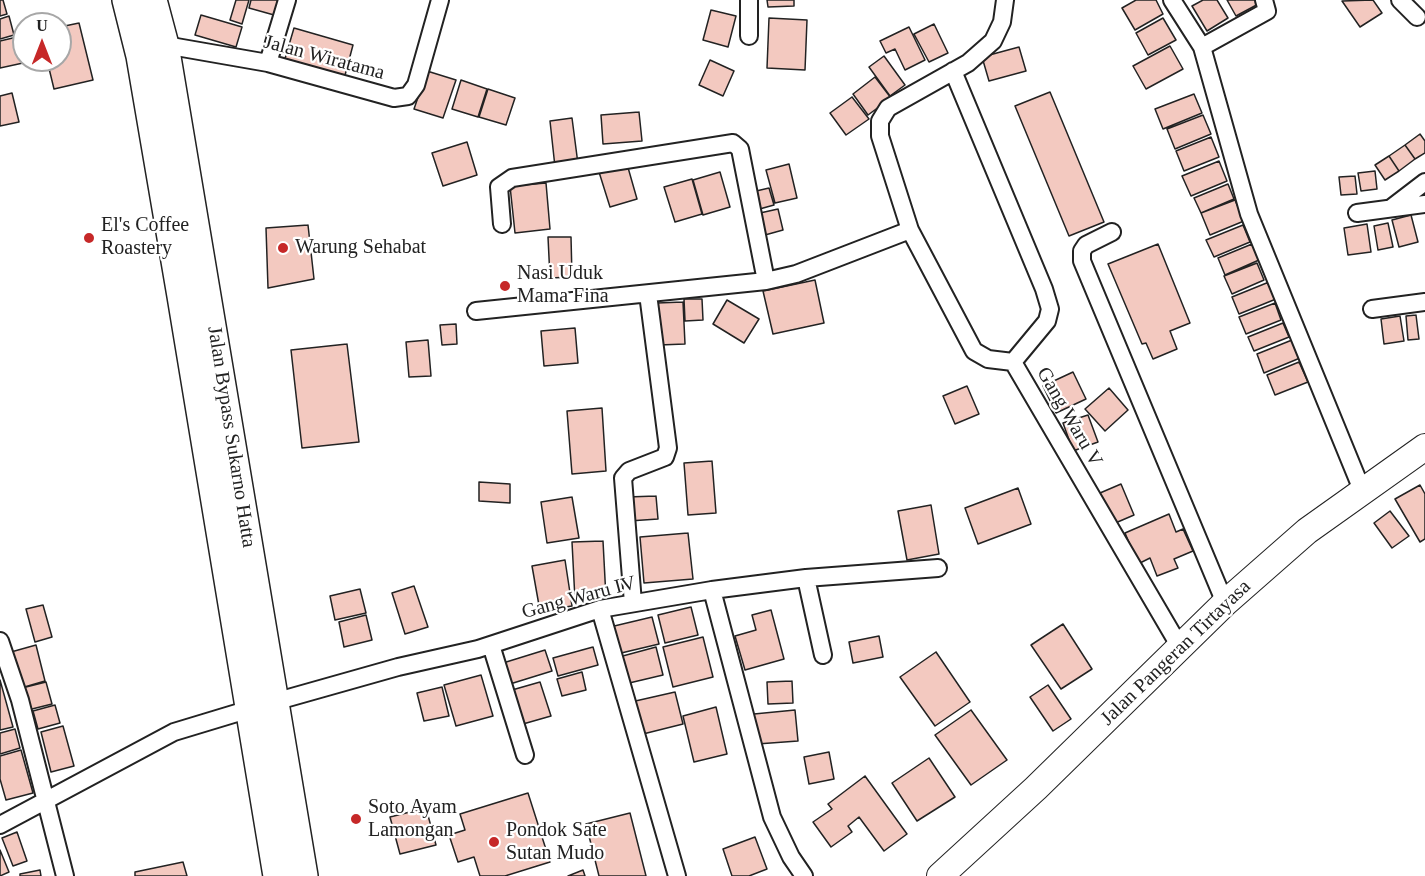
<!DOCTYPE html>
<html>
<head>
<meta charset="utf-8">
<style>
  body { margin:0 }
  #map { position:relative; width:1425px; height:876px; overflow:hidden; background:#fff; font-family:"Times New Roman",serif }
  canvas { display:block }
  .north { position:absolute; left:12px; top:12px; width:60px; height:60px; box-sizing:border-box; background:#fff; border:2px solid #a7a7a7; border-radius:50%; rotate:0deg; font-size:16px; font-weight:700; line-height:24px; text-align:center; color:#222 }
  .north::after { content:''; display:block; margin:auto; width:21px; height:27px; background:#c62828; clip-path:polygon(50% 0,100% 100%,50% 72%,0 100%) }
</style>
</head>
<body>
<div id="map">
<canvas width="1425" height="876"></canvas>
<div class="north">U</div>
</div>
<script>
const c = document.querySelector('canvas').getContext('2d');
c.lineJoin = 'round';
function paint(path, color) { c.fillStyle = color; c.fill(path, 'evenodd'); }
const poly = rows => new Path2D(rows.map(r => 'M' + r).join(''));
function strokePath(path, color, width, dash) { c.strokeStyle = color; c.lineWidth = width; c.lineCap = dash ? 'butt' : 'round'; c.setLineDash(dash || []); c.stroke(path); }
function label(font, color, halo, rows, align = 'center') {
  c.font = font + ' "Times New Roman",serif'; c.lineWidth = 4.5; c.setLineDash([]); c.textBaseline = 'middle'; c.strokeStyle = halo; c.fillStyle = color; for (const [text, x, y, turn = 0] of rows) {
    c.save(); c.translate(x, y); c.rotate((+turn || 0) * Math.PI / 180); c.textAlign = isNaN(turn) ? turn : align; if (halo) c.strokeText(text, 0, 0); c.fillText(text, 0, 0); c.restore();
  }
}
const building = poly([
  [0,0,3,0,7,14,0,16,0,0],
  [236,0,249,0,242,24,230,20,236,0],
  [251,0,278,0,274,15,249,8,251,0],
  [767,0,794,0,794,6,768,7,767,0],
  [1136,0,1156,0,1163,14,1135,30,1122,8,1136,0],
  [1203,0,1217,0,1228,18,1207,31,1192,6,1203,0],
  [1227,0,1263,0,1264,1,1236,16,1227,0],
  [1373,0,1382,13,1360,27,1342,1,1373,0],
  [711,10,736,16,728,47,703,40,711,10],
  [201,15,242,27,236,47,195,35,201,15],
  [9,16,14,35,0,39,0,19,9,16],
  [769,18,807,20,805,70,767,68,769,18],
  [1163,18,1176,40,1148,55,1136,33,1163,18],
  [79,23,93,80,54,89,47,60,60,60,60,27,79,23],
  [934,24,948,53,929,62,914,34,934,24],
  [909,27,925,60,905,70,895,49,886,53,880,41,909,27],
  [294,28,353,45,344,79,284,62,294,28],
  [17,37,23,63,0,68,0,41,17,37],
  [1170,46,1183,69,1146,89,1133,66,1170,46],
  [1019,47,1026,71,989,81,982,57,1019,47],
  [884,56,905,85,890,96,869,67,884,56],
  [710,60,734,71,723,96,699,85,710,60],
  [427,71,456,80,443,118,414,109,427,71],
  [875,77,891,98,868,115,853,94,875,77],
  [461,80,487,89,478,117,452,109,461,80],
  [488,89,515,98,506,125,479,117,488,89],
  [1050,92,1104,222,1069,236,1015,106,1050,92],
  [12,93,19,122,0,126,0,96,12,93],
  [1194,94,1202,113,1163,129,1155,109,1194,94],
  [852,97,869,119,846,135,830,113,852,97],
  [639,112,642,141,603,144,601,115,639,112],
  [1203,115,1211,134,1175,149,1167,129,1203,115],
  [572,118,578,164,555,167,550,121,572,118],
  [1420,134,1425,141,1425,153,1415,159,1405,145,1420,134],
  [1211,137,1219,157,1184,171,1176,151,1211,137],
  [467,142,477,175,443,186,432,153,467,142],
  [1405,145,1415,159,1399,171,1389,156,1405,145],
  [1389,156,1399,171,1385,180,1375,165,1389,156],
  [1219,161,1227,181,1191,196,1182,176,1219,161],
  [627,164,637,199,610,207,599,172,627,164],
  [789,164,797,198,775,203,766,170,789,164],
  [1375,171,1377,189,1361,191,1358,173,1375,171],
  [720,172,730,207,703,215,693,180,720,172],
  [1355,176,1357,194,1341,195,1339,177,1355,176],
  [692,179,702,214,675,222,664,187,692,179],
  [546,183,550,229,515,233,510,186,546,183],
  [1228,184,1234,199,1201,213,1194,198,1228,184],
  [769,188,774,205,756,210,752,192,769,188],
  [1235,200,1244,221,1210,235,1201,213,1235,200],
  [778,209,783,230,765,235,760,213,778,209],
  [1411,215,1418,242,1399,247,1392,220,1411,215],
  [1388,223,1393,247,1378,250,1374,226,1388,223],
  [1367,224,1371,252,1348,255,1344,228,1367,224],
  [308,225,314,279,268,288,266,228,308,225],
  [1243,225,1250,242,1214,257,1206,240,1243,225],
  [548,237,571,237,572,277,550,278,548,237],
  [1158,244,1190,323,1170,331,1177,349,1153,359,1146,343,1142,344,1108,264,1158,244],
  [1252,244,1259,260,1225,275,1218,258,1252,244],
  [1257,263,1264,280,1232,294,1224,276,1257,263],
  [815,280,824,323,773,334,763,291,815,280],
  [1269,282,1276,299,1239,314,1232,297,1269,282],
  [684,299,702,299,703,320,685,321,684,299],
  [727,300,759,319,744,343,713,324,727,300],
  [683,302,685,344,659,345,657,303,683,302],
  [1275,303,1281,320,1246,334,1239,317,1275,303],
  [1416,315,1419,339,1408,340,1406,316,1416,315],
  [1400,316,1404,341,1384,344,1381,319,1400,316],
  [1283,323,1289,337,1254,351,1248,337,1283,323],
  [456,324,457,344,442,345,440,325,456,324],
  [575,328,578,363,544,366,541,331,575,328],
  [428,340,431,376,409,377,406,342,428,340],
  [1292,340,1300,358,1264,373,1257,354,1292,340],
  [347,344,359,442,302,448,291,350,347,344],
  [1299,362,1308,382,1275,395,1267,375,1299,362],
  [1073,372,1086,399,1056,413,1043,386,1073,372],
  [967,386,979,414,955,424,943,396,967,386],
  [1109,388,1128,410,1105,431,1085,409,1109,388],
  [602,408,606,471,572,474,567,411,602,408],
  [1088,415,1098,442,1073,451,1063,423,1088,415],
  [712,461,716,513,688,515,684,463,712,461],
  [479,482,510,484,510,503,479,501,479,482],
  [1121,484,1134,515,1113,524,1100,493,1121,484],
  [1420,485,1425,494,1425,539,1420,542,1395,499,1420,485],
  [1018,488,1031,524,978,544,965,508,1018,488],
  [656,496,658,519,629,521,627,497,656,496],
  [572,497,579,538,547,543,541,502,572,497],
  [931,505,939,554,907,560,898,511,931,505],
  [1390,511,1409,536,1392,548,1374,523,1390,511],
  [1169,514,1176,532,1183,529,1193,551,1174,559,1178,568,1157,576,1150,558,1138,564,1125,533,1169,514],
  [688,533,693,579,644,583,640,537,688,533],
  [603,541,606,598,575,600,572,542,603,541],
  [565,560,572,606,540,611,532,566,565,560],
  [414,586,428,627,405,634,392,593,414,586],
  [360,589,366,613,335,620,330,596,360,589],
  [43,605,52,637,35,642,26,609,43,605],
  [691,607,698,635,665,643,658,615,691,607],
  [771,610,784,659,745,670,735,636,756,630,752,615,771,610],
  [366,615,372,640,344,647,339,622,366,615],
  [652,617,659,644,617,654,610,627,652,617],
  [1063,624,1092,669,1061,689,1031,645,1063,624],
  [879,636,883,657,853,663,849,642,879,636],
  [703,637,713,677,673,687,663,647,703,637],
  [36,645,45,681,21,688,11,652,36,645],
  [593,647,598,665,558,676,553,658,593,647],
  [656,647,663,675,625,684,619,657,656,647],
  [545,650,552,671,510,684,503,663,545,650],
  [936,652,970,702,935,726,900,677,936,652],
  [582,672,586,690,562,696,557,679,582,672],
  [481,675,493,716,456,726,444,685,481,675],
  [0,680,13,727,0,730,0,680],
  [792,681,793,703,768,704,767,682,792,681],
  [46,682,52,704,28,710,22,688,46,682],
  [540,682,551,716,523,724,512,690,540,682],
  [1048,685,1071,719,1053,731,1030,697,1048,685],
  [442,687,449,716,424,721,417,693,442,687],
  [675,692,683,724,639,735,631,702,675,692],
  [55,705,60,723,38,729,33,711,55,705],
  [716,707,727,754,694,762,683,716,716,707],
  [795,710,798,741,757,744,754,714,795,710],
  [971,710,1007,760,971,785,935,735,971,710],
  [63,726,74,766,51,772,41,732,63,726],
  [15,729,20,748,0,754,0,733,15,729],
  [21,750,33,793,6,800,0,779,0,756,21,750],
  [829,752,834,779,809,784,804,757,829,752],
  [929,758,955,797,917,821,892,783,929,758],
  [865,776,907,834,884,851,859,817,848,826,852,832,831,847,813,822,832,809,828,804,865,776],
  [528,793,550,862,505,876,480,876,474,857,458,862,449,835,465,830,460,814,528,793],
  [426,808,436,845,400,854,390,817,426,808],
  [630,813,646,876,599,876,586,824,630,813],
  [17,832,27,861,13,866,2,838,17,832],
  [755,837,767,869,749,876,732,876,723,849,755,837],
  [0,850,9,872,0,876,0,850],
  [183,862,187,876,135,876,135,872,183,862],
  [40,870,41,876,20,876,20,874,40,870],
  [583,870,585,876,568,876,583,870]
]);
const minor = poly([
  [1005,0,1002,22,993,41,968,63,888,108,880,121,880,136,910,230,974,351,988,359,1013,362,1180,647],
  [1172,0,1202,47,1249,214,1362,490],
  [1400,0,1417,17],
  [749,36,749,0],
  [165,45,268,63,394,98,408,96,416,85,440,0],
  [1202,47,1267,11,1264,0],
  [268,63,287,0],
  [953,71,1044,289,1050,309,1047,321,1013,362],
  [1391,208,1425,182],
  [1357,213,1425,204],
  [502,224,499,187,512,178,733,143,740,149,766,281],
  [1112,232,1086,245,1082,251,1082,261,1225,603],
  [1372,309,1425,302],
  [476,311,766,281,796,274,910,230],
  [806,578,823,655],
  [712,590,772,817,791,857,804,876],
  [633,603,623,478,629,471,665,457,668,448,648,294],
  [600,609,677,876],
  [0,641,20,700,65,876],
  [491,645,525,755],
  [274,702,398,667,478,649,600,609,712,590,806,578,938,568],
  [0,825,174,732,250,709]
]);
const primary = poly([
  [940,876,1036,788,1225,603,1307,531,1425,447]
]);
const trunk = poly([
  [126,0,140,56,181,296,277,876],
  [153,0,165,45,304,876]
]);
const markers = [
  [89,238,6,"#c62828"],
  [283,248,6,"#c62828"],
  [505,286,6,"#c62828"],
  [356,819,6,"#c62828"],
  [494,842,6,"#c62828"]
];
const streetNames = [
  ["Jalan Wiratama",324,58,15],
  ["Gang Waru V",1069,417,60],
  ["Jalan Bypass Sukarno Hatta",231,437,81],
  ["Gang Waru IV",579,598,-15],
  ["Jalan Pangeran Tirtayasa",1176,653,-44]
];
const poiNames = [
  ["El's Coffee",101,226],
  ["Roastery",101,249],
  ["Warung Sehabat",295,248],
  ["Nasi Uduk",517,274],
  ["Mama Fina",517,297],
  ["Soto Ayam",368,808],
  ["Lamongan",368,831],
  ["Pondok Sate",506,831],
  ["Sutan Mudo",506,854]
];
paint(building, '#f3c9c0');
strokePath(building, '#222', 1.5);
strokePath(minor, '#222', 20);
strokePath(primary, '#222', 28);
strokePath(trunk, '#222', 30);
strokePath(minor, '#fff', 16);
strokePath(primary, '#fff', 26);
strokePath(trunk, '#fff', 27);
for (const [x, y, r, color] of markers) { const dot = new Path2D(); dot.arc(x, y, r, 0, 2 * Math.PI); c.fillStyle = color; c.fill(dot); strokePath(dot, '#fff', 2); }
label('20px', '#222', '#fff', streetNames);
label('20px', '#222', '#fff', poiNames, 'left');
</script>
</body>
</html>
